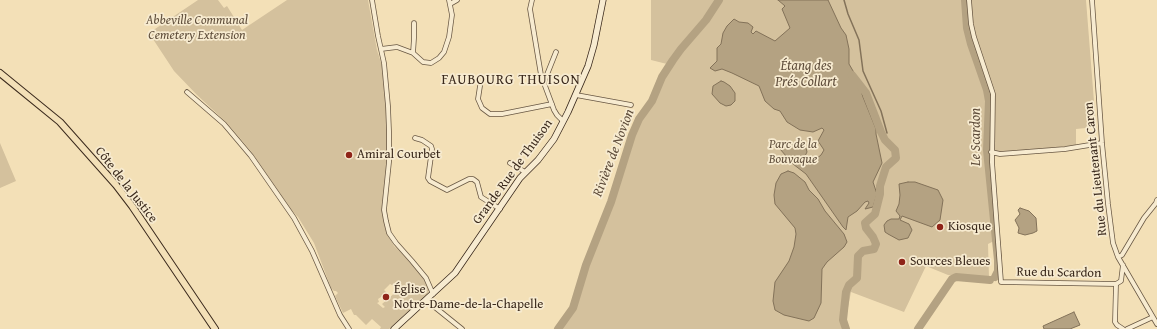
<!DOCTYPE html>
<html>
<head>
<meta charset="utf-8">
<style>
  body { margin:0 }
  canvas { display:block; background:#f3e0b7 }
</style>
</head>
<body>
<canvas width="1157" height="329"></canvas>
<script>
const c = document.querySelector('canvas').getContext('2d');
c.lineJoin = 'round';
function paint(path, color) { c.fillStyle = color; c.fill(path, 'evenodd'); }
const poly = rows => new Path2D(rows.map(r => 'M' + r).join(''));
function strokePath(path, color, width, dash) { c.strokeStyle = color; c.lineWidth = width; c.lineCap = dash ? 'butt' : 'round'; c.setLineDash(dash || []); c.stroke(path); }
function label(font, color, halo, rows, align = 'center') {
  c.font = font + ' "Gentium Book Plus",serif'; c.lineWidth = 3.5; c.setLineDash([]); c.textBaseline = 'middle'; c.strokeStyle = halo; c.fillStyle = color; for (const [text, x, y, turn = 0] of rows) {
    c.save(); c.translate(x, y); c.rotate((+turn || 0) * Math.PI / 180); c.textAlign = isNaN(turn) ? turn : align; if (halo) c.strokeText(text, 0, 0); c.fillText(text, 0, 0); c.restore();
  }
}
const green = poly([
  [198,0,218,0,224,8,227,6,242,30,287,0,368,0,377,50,384,72,389,137,385,225,388,235,394,246,407,258,423,277,429,290,427,295,389,329,380,329,381,327,372,319,366,325,356,315,354,315,351,309,343,313,335,296,338,293,336,291,334,291,331,288,314,243,298,217,291,210,250,150,227,123,197,95,174,71,149,33],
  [390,284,396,287,397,291,382,304,385,307,383,308,377,303,379,302,378,299,387,293,384,290],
  [651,0,1086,0,1096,127,1076,129,1076,145,990,155,996,240,988,244,989,278,948,275,926,266,904,312,851,292,846,318,849,329,555,329,571,306,584,264,609,202,630,134,639,118,650,101,667,64,651,60],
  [0,143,16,181,0,188]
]);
const water = poly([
  [778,0,828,0,841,28,846,35,849,49,849,64,856,76,863,97,876,129,876,134,882,163,873,182,877,194,873,207,865,209,869,203,868,201,865,202,857,211,848,217,846,230,843,227,806,174,793,164,780,149,801,140,805,144,807,152,805,156,807,160,816,159,821,155,824,150,818,141,824,130,822,128,813,132,800,130,787,122,780,111,774,109,765,101,759,86,732,73,722,69,715,71,710,68,717,61,717,48,721,44,723,33,727,26,734,19,739,22,748,23,753,27,751,32,753,34,756,31,775,41,790,28,782,9,785,6,778,0],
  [721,81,724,82,730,86,735,93,735,101,731,105,726,106,720,103,712,94,713,86,721,81],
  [788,171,794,173,805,182,809,190,818,199,825,211,844,234,847,242,844,247,827,262,822,269,821,303,814,318,809,321,784,315,775,310,773,301,775,282,789,261,794,247,796,234,795,228,775,204,774,195,776,183,781,174,788,171],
  [908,182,915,182,938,190,943,200,940,220,932,227,902,216,900,220,909,224,912,230,908,238,899,240,888,234,885,232,884,225,887,221,891,219,899,219,900,216,896,211,899,204,900,195,899,184,908,182],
  [1020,208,1029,211,1036,218,1037,231,1033,233,1025,235,1018,233,1019,228,1015,220,1020,214,1018,210,1020,208],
  [1074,312,1080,325,1070,329,1044,329,1043,326,1074,312]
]);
const stream = poly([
  [844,0,848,14,859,40,863,71,881,111,887,133],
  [885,140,886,138]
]);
const river = poly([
  [965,0,967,28,971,44,987,90,989,101,987,150,998,260,998,271,995,277],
  [558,329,573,308,586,265,611,202,632,135,639,119,652,101,662,77,673,60,681,49,706,20,719,0],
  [846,329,843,320,846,292,849,285,857,278,858,256,863,251,874,249,876,244,873,237,866,228,865,223,875,214,880,194,880,186,886,167,896,158,895,150,885,140,881,132,866,93,852,75],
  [918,329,952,279,956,277,990,280]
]);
const street = poly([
  [372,0,378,36,384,63,388,106,389,131,389,162,384,210,386,221,389,233,396,243,412,261,426,278,433,294],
  [532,0,530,9,541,75,554,110,557,115,563,121],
  [969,0,971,24,974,37,993,94,992,162,1001,282,1116,284],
  [1092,0,1102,143,1108,204,1113,243,1118,257,1157,324],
  [450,4,457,0],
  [381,49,397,47,413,53,423,62,431,63,439,58,444,52,449,37,452,15,449,0],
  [413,53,414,38,414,23],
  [544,82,556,52],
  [480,86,478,99,482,108,490,114,502,114,552,104],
  [187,92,224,124,251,156,294,218,312,251,340,315,349,329],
  [576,95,631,105],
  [415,138,422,140,431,146,432,149,428,178,430,181,447,190,469,179,473,179,477,182,481,197,500,209],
  [991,152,1000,154,1065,149,1102,143],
  [510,163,525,172],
  [1118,257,1122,255,1144,218,1156,203,1157,200],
  [1116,284,1115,322,1117,325,1123,329],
  [1116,284,1121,281,1123,265],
  [426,300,462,329],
  [1127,329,1153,317]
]);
const secondary = poly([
  [394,329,455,273,520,178,538,160,554,139,568,112,588,66,594,45,603,0]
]);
const primary = poly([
  [0,73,60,122,116,185,132,206,215,329]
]);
const markers = [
  [349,155,4,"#8f2418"],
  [940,227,4,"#8f2418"],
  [902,262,4,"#8f2418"],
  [386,297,4,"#8f2418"]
];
const parkNames = [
  ["Abbeville Communal",197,21],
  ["Cemetery Extension",197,36],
  ["Parc de la",793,145],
  ["Bouvaque",793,160]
];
const poiNames = [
  ["Amiral Courbet",357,155],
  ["Kiosque",948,227],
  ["Sources Bleues",910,262],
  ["Église",394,290],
  ["Notre-Dame-de-la-Chapelle",394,305]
];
const streetNames = [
  ["Rue du Lieutenant Caron",1096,169,-96],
  ["Grande Rue de Thuison",513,172,-54],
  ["Côte de la Justice",126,185,52],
  ["Rue du Scardon",1059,273,1]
];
const waterNames = [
  ["Étang des",806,66],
  ["Prés Collart",806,82],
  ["Le Scardon",976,137,-90],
  ["Rivière de Novion",614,153,-69]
];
const neighbourhoodNames = [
  ["FAUBOURG THUISON",511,80]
];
paint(green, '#d4c19d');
paint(water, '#b4a282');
strokePath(water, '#837259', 1);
strokePath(stream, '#837259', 1.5);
strokePath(river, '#b4a282', 8);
strokePath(street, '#685743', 5.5);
strokePath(secondary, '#3a291c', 7);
strokePath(primary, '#3a291c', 8);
strokePath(street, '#f7ebd0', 4);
strokePath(secondary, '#f7ebd0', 5.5);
strokePath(primary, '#f3e0b7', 6);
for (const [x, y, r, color] of markers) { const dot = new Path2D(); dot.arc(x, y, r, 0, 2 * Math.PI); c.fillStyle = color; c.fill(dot); strokePath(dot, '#f7ebd0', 1.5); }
label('italic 13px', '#604f3c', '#f7ebd0', parkNames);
label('13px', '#3a291c', '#f7ebd0', poiNames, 'left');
label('13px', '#3a291c', '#f7ebd0', streetNames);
label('italic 14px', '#5f4d3b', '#f7ebd0', waterNames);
c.letterSpacing = '1px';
label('14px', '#3a291c', '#f7ebd0', neighbourhoodNames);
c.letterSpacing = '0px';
</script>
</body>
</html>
